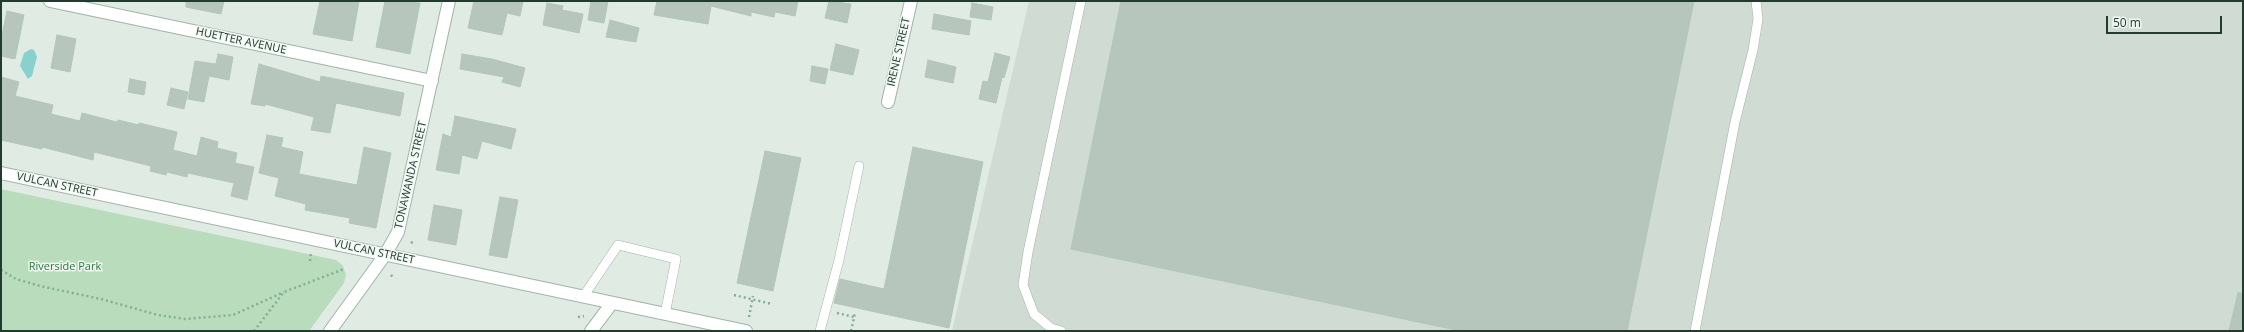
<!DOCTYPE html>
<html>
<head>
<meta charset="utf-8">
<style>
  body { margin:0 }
  #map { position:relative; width:2244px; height:332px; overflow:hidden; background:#e0ebe4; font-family:"Open Sans",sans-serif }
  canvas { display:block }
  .frame { position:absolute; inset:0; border:2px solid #213c2f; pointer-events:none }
  .scale { position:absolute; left:2106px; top:16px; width:116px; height:18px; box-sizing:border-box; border:2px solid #213c2f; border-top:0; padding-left:5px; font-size:12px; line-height:14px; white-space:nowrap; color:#213c2f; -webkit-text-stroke:3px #f1f8f3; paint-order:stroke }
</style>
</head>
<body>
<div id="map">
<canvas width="2244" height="332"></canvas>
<div class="frame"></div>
<div class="scale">50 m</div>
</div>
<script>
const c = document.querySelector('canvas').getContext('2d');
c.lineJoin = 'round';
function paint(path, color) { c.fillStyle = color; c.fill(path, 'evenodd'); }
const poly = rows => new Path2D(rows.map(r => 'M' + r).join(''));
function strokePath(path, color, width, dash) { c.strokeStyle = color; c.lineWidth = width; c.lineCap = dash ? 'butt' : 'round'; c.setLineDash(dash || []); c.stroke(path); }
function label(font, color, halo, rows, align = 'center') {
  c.font = font + ' "Open Sans",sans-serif'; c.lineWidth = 3; c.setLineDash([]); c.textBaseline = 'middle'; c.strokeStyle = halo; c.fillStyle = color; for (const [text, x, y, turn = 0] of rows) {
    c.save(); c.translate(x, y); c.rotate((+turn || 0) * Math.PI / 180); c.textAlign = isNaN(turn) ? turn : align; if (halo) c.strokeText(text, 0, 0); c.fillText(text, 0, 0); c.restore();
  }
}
const built = poly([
  [1029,1,2243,1,2243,331,952,331]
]);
const green = poly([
  [1,189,336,260,343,266,346,275,344,283,309,331,1,331]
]);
const water = poly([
  [31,49,34,50,37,57,32,76,28,79,20,66,24,53]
]);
const building = poly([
  [186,1,224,1,221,14,186,7,186,1],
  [320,1,359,1,352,41,313,34,320,1],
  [385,1,420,3,410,54,376,47,385,1],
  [474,1,523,1,520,16,507,13,502,35,468,28,474,1],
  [591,1,608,1,604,23,588,20,591,1],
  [657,1,798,1,795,16,775,12,774,17,751,12,751,16,711,6,708,24,654,15,657,1],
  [829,1,851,4,847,23,825,18,829,1],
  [1121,1,1694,1,1627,331,1461,331,1071,249,1121,1],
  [547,3,563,6,562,10,583,14,579,33,543,25,547,3],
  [972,3,993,7,991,20,970,17,972,3],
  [7,11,24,15,15,59,1,56,1,40,7,11],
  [934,14,971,21,969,35,932,29,934,14],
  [610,20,639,28,636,42,606,37,610,20],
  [57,35,76,39,70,72,51,68,57,35],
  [836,44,859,50,853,75,830,70,836,44],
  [995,53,1010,57,1004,78,1002,77,996,103,979,99,983,81,988,82,995,53],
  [218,54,233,57,229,80,209,76,204,102,188,99,195,61,216,64,218,54],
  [462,54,492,59,525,68,520,87,502,82,504,77,460,69,462,54],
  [928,60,956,67,953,83,925,77,928,60],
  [259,64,320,82,321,76,404,93,400,116,336,103,330,133,311,130,314,117,265,104,265,106,251,104,259,64],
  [812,66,828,69,825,84,810,81,812,66],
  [1,77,19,82,15,96,53,105,51,114,80,121,82,113,117,122,118,120,139,125,139,123,177,132,173,150,197,156,201,137,218,142,217,148,237,153,235,163,254,167,247,200,231,196,234,183,188,173,187,177,167,172,166,175,150,171,151,166,94,152,93,160,42,147,42,149,1,140,1,77],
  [130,79,146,82,144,95,128,92,130,79],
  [171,88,188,92,184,109,167,105,171,88],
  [455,116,516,129,511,149,482,141,477,159,462,155,459,174,436,170,443,134,451,137,455,116],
  [267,135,283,138,281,147,303,152,299,174,357,185,364,147,391,153,376,228,349,223,350,218,305,210,306,204,275,196,279,178,259,173,267,135],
  [913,147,983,162,949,328,834,303,840,279,884,289,913,147],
  [765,151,801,158,773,291,737,283,765,151],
  [500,197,518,200,507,258,489,255,500,197],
  [434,205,462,210,456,245,428,240,434,205],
  [2238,293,2243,293,2243,331,2229,331,2238,293]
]);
const path = poly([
  [411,243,414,241],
  [310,261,311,252],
  [1,270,16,279,40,286,101,299,158,315,185,319,233,315,284,292],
  [391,275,393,278],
  [734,295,772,304],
  [837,313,854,317],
  [578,317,584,316],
  [749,317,753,296],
  [254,331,284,292,344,269],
  [851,331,855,313]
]);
const service = poly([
  [583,297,618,245,676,259,665,314],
  [820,331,839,260,859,166],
  [1061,331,1051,328,1034,314,1023,285,1028,252,1081,1],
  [1695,331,1735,122,1753,50,1758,19,1756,1]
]);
const minor = poly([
  [50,1,432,81],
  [888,102,911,1],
  [385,255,398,232,449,1],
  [591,331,612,303]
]);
const tertiary = poly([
  [1,173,746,331],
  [330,331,385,255]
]);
const streetNames = [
  ["HUETTER AVENUE",241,41,12],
  ["IRENE STREET",899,52,-77],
  ["TONAWANDA STREET",411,175,-77],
  ["VULCAN STREET",57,185,12],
  ["VULCAN STREET",374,252,12]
];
const parkNames = [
  ["Riverside Park",65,267]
];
paint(built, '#cfdbd3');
paint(green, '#b9ddbc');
paint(water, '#88d1ce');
paint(building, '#b6c6bd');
strokePath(building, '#b3c5ba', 1);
strokePath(service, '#a3b3aa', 10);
strokePath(minor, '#a3b3aa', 14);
strokePath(tertiary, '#a3b3aa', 14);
strokePath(path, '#80af98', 2.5, [2, 3]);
strokePath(service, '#fff', 9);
strokePath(minor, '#fff', 12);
strokePath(tertiary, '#fff', 12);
label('11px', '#213c2f', '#f1f8f3', streetNames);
label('11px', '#2b7339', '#f1f8f3', parkNames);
</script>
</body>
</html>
